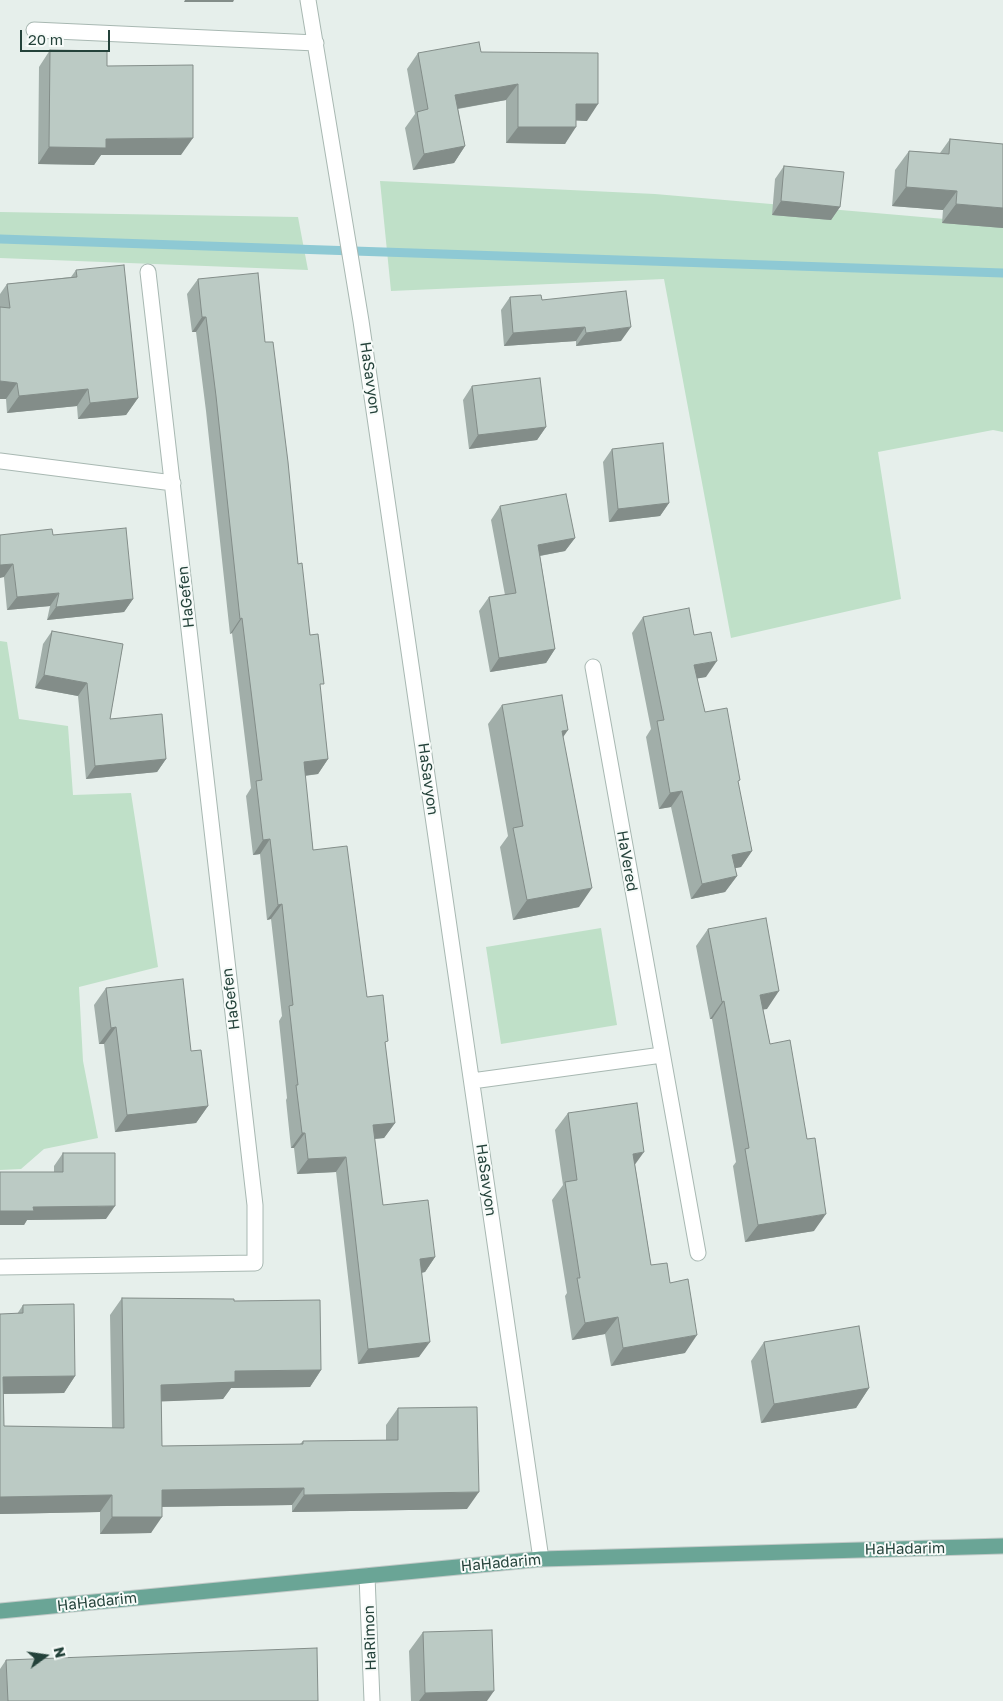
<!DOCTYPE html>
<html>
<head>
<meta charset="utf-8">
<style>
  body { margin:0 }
  #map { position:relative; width:1003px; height:1701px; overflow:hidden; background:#e6efeb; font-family:"Golos Text",sans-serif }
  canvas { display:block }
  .north { position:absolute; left:20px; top:1631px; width:50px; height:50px; -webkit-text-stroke:4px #f7fbf9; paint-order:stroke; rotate:76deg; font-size:14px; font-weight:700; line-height:20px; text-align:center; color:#24423a }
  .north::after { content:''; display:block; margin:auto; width:18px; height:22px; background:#24423a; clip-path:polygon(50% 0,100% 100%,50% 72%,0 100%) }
  .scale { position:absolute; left:20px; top:30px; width:90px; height:22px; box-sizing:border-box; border:2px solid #24423a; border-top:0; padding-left:6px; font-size:15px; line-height:18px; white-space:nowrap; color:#24423a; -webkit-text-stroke:4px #f7fbf9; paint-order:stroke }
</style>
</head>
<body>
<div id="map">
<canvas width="1003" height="1701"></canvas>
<div class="north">N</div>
<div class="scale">20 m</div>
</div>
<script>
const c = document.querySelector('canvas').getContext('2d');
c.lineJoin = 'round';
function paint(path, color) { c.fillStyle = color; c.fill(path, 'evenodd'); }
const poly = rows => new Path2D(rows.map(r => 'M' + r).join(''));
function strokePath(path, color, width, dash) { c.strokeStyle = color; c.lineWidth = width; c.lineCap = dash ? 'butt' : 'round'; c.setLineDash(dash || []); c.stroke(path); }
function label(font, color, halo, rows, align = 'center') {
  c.font = font + ' "Golos Text",sans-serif'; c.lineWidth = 4; c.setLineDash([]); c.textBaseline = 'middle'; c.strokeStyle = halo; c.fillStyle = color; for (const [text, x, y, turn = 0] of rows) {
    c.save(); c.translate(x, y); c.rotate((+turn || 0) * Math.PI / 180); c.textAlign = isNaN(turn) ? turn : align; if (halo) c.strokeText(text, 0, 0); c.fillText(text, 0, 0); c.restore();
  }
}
const green = poly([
  [380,181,655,194,1003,224,1003,432,993,430,878,452,901,599,731,638,664,279,391,291],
  [0,212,298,217,308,270,0,258],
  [0,641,7,642,19,719,68,726,73,795,131,793,158,967,79,987,83,1061,98,1138,44,1149,21,1169,0,1170],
  [601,928,617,1025,501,1044,486,947]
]);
const stream = poly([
  [0,239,1003,273]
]);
const minor = poly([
  [308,0,361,321,541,1559],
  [34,30,316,43],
  [0,461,173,483],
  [593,667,698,1253],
  [472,1081,662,1055],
  [0,1267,255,1263,255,1205,148,272],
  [367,1576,372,1701]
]);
const major = poly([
  [0,1611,541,1559,1003,1546]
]);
const wall = poly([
  [50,50,107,66,181,155,101,155,94,165,38,164,39,67],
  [481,52,587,121,576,120,565,144,506,143,506,100,458,109,465,146,454,163,413,170,405,128,415,114,407,69,418,53],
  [950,139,1003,144,1003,228,942,223,943,210,892,206,895,170,909,151,940,153],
  [784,166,840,207,831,220,772,215,775,179],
  [76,270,138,398,126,415,78,419,77,406,7,413,6,399,0,399,0,294,7,284,71,277],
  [198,279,265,342,298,564,310,635,320,689,328,759,318,774,305,776,313,850,367,997,385,1045,395,1123,384,1138,374,1139,383,1205,435,1257,425,1272,422,1273,419,1357,358,1364,336,1172,297,1174,294,1148,291,1148,286,1100,287,1098,279,1021,282,1016,271,919,267,920,260,854,253,855,246,796,251,788,232,633,230,634,206,411,196,332,192,332,187,294],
  [510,297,542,300,621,341,576,346,576,341,504,346,501,310],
  [472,386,546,427,537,440,469,449,463,400],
  [612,449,669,503,660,516,609,522,603,462],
  [500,506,575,538,565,551,540,556,555,649,546,663,490,672,479,611,489,597,505,595,491,520],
  [0,535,53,535,133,599,124,612,47,620,50,606,7,610],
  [643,617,694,635,706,677,697,678,705,712,738,783,752,851,741,867,735,868,737,876,725,892,691,899,671,807,659,809,646,737,651,729,632,633],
  [52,631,123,644,110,719,166,759,157,772,86,779,78,696,35,688,43,644],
  [502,705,563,737,579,907,513,920,500,847,508,836,488,724],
  [708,929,767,1009,763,1009,770,1044,814,1231,745,1242,733,1166,736,1162,712,1019,710,1019,696,946],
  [106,988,191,1051,208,1106,196,1123,115,1132,104,1044,99,1044,94,1005],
  [568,1113,635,1165,651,1265,670,1283,685,1353,611,1366,605,1334,572,1340,565,1296,567,1293,552,1200,563,1185,555,1130],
  [63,1153,106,1219,27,1220,24,1225,0,1225,0,1172,54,1172,54,1166],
  [122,1298,234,1301,321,1370,310,1387,231,1388,223,1399,161,1401,162,1446,300,1444,303,1441,386,1440,386,1425,398,1408,467,1509,292,1512,292,1505,162,1507,151,1533,100,1534,100,1512,0,1514,0,1314,17,1314,23,1305,75,1376,64,1393,3,1394,4,1426,112,1428,110,1315],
  [764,1342,869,1388,856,1408,761,1423,751,1361],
  [423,1632,487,1701,411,1701,409,1651],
  [6,1660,318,1701,0,1701,0,1669]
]);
const shadedWall = poly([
  [185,0,234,0,233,2,184,2],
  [518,84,506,100,444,111,455,95],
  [576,104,598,104,587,121,564,120],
  [518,127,576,127,565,144,506,143],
  [193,138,181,155,101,155,94,165,38,164,49,147,106,139],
  [465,146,454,163,413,170,424,154],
  [906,187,957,191,943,210,892,206],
  [781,201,840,207,831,220,772,215],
  [956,204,1003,208,1003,228,942,223],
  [202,317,206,317,196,332,192,332],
  [585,327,576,341,504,346,513,333],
  [631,327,621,341,576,346,586,333],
  [0,381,17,383,6,399,0,399],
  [88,389,77,406,7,413,19,396],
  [138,398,126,415,78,419,90,403],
  [546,427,537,440,469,449,478,435],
  [669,503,660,516,609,522,618,509],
  [575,538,565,551,528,558,538,545],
  [13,564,4,577,0,578,0,565],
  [59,593,50,606,7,610,17,597],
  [133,599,124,612,47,620,56,607],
  [242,618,232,633,230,634,240,619],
  [555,649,546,663,490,672,499,658],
  [717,661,706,677,683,681,694,665],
  [44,675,87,683,78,696,35,688],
  [568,730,555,749,562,731],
  [166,759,157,772,86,779,95,766],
  [328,759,318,774,293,777,304,762],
  [682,791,671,807,659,809,670,793],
  [270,839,260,854,253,855,263,840],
  [752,851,741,867,721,871,732,855],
  [737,876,725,892,691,899,702,884],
  [592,888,579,907,513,920,527,900],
  [282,904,271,919,267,920,278,905],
  [779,991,767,1009,748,1012,760,995],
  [724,1001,712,1019,710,1019,722,1002],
  [116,1027,104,1044,99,1044,111,1028],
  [208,1106,196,1123,115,1132,127,1115],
  [395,1123,384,1138,362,1140,373,1125],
  [302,1133,305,1133,294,1148,291,1148],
  [644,1152,631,1170,633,1154],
  [346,1157,336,1172,297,1174,308,1159],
  [115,1206,106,1219,27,1220,24,1225,0,1225,0,1211,33,1207],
  [826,1214,814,1231,745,1242,758,1225],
  [435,1257,425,1272,410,1274,420,1259],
  [618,1317,605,1334,572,1340,585,1323],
  [697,1335,685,1353,611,1366,623,1348],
  [430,1342,419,1357,358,1364,368,1349],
  [321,1370,310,1387,231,1388,223,1399,149,1402,161,1385,235,1371],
  [75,1376,64,1393,0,1394,3,1377],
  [869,1388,856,1408,761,1423,774,1404],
  [304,1488,292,1505,150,1507,162,1490],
  [479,1492,467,1509,292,1512,304,1495],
  [112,1495,100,1512,0,1514,0,1497],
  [112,1517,162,1517,151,1533,100,1534],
  [494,1691,487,1701,419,1701,425,1693]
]);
const building = poly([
  [479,42,481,52,598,53,598,104,576,104,576,127,518,127,518,84,455,95,465,146,424,154,417,112,428,109,418,53,479,42],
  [50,50,107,51,107,66,193,65,193,138,106,139,106,148,49,147,50,50],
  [950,139,1003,144,1003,208,956,204,957,191,906,187,909,151,949,154,950,139],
  [784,166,844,172,840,207,781,201,784,166],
  [124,265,138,398,90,403,88,389,19,396,17,383,0,381,0,307,10,308,7,284,77,277,76,270,124,265],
  [258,273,265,342,273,342,288,462,298,564,302,563,310,635,318,634,324,684,320,684,328,759,304,762,313,850,347,846,367,997,383,995,388,1041,385,1042,395,1123,373,1125,383,1205,428,1200,435,1257,420,1259,430,1342,368,1349,346,1157,308,1159,305,1133,302,1133,296,1085,298,1085,289,1006,293,1005,282,904,278,905,270,839,263,840,256,781,262,780,242,618,240,619,216,396,206,317,202,317,198,279,258,273],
  [626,291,631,327,586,333,585,327,513,333,510,297,541,295,542,300,626,291],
  [540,378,546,427,478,435,472,386,540,378],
  [663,443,669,503,618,509,612,449,663,443],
  [566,494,575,538,538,545,555,649,499,658,489,597,516,593,500,506,566,494],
  [126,528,133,599,56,607,59,593,17,597,13,564,0,565,0,535,52,529,53,535,126,528],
  [689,608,694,635,711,632,717,661,694,665,705,712,727,708,740,780,738,781,752,851,732,855,737,876,702,884,682,791,670,793,657,721,664,720,643,617,689,608],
  [52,631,123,644,110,719,162,714,166,759,95,766,87,683,44,675,52,631],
  [562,695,568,730,562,731,592,888,527,900,513,828,523,826,502,705,562,695],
  [766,918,779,991,760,995,770,1044,790,1040,807,1139,815,1138,826,1214,758,1225,745,1149,749,1148,724,1001,722,1002,708,929,766,918],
  [183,979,191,1051,201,1050,208,1106,127,1115,116,1027,111,1028,106,988,183,979],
  [637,1103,644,1152,633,1154,651,1265,667,1263,670,1283,688,1279,697,1335,623,1348,618,1317,585,1323,577,1278,580,1278,565,1182,577,1180,568,1113,637,1103],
  [63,1153,115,1153,115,1206,33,1207,34,1211,0,1211,0,1172,63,1172,63,1153],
  [122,1298,234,1299,234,1301,320,1300,321,1370,235,1371,235,1382,161,1385,162,1446,303,1444,303,1441,398,1440,398,1408,477,1407,479,1492,304,1495,304,1488,162,1490,162,1517,112,1517,112,1495,0,1497,0,1314,23,1313,23,1305,74,1304,75,1376,3,1377,4,1426,124,1428,122,1298],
  [859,1326,869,1388,774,1404,764,1342,859,1326],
  [492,1630,494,1691,425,1693,423,1632,492,1630],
  [317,1648,318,1701,8,1701,6,1660,317,1648]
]);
const streetNames = [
  ["HaSavyon",370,378,82],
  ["HaGefen",186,597,-96],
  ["HaSavyon",428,779,82],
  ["HaVered",627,861,80],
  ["HaGefen",231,999,-97],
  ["HaSavyon",486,1180,82],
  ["HaHadarim",905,1549,-1],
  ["HaHadarim",501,1563,-5],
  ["HaHadarim",97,1602,-6],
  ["HaRimon",370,1638,-92]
];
paint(green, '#bfe0c8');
strokePath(stream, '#8ec9d4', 9);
strokePath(minor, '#a8b8b2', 17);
strokePath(major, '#c2cac8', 17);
strokePath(minor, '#fff', 15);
strokePath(major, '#6aa596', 15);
paint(wall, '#a1aea9');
paint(shadedWall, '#838d89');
paint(building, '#bbcac4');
strokePath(building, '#838d89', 1);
label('15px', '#24423a', '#f7fbf9', streetNames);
</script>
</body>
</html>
